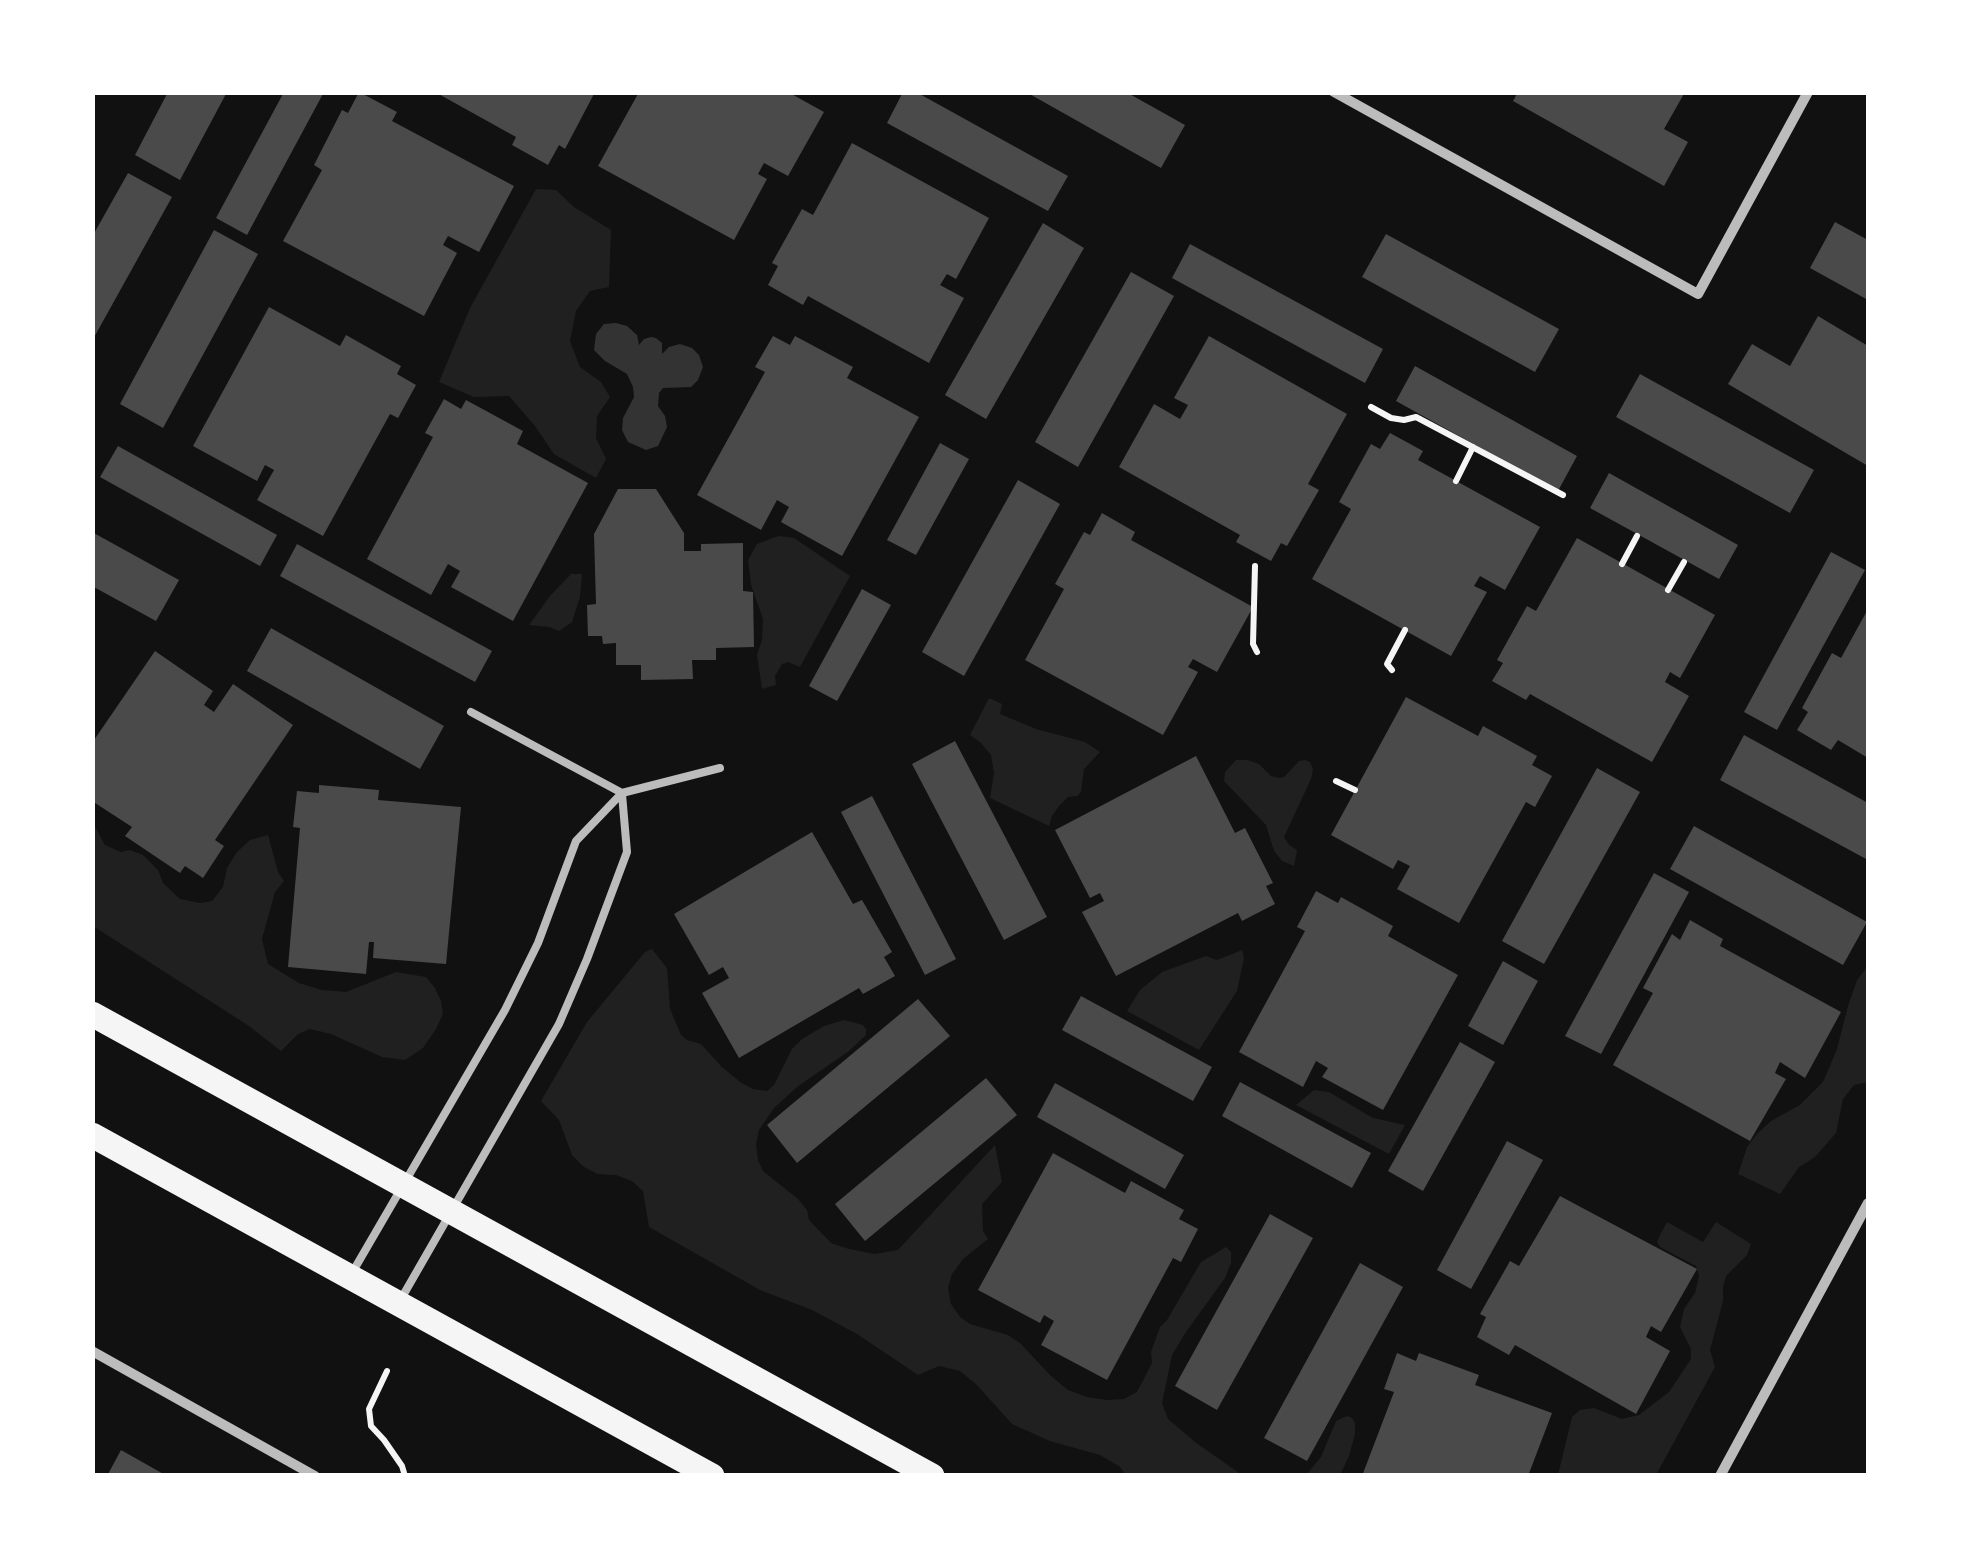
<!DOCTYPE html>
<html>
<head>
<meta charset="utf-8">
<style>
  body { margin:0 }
  #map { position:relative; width:1961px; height:1568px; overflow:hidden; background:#111; font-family:Montserrat,sans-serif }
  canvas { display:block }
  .frame { position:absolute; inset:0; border:95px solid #fff; pointer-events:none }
</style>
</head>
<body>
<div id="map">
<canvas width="1961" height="1568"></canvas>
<div class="frame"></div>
</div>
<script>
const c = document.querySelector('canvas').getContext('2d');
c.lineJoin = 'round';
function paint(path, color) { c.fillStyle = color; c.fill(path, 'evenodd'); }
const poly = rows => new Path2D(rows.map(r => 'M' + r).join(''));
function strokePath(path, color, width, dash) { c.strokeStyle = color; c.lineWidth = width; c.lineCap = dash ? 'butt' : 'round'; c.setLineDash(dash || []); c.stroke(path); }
const green = poly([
  [536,189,556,190,574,207,611,230,609,287,590,291,576,311,570,341,580,367,601,382,610,397,597,416,596,438,606,459,596,478,554,454,535,426,509,396,474,397,439,382,470,308],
  [778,536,794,538,850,576,800,667,788,662,782,664,775,676,776,685,762,689,757,655,762,640,763,619,751,585,748,560,757,544],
  [571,574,582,574,580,597,572,622,559,631,549,627,529,625,550,596],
  [989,698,1002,704,1000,714,1036,729,1085,742,1100,752,1084,769,1081,792,1077,796,1068,797,1059,806,1052,816,1049,826,990,798,994,773,991,755,981,743,970,735],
  [1236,760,1247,760,1259,764,1271,776,1279,778,1284,777,1299,761,1305,760,1310,762,1313,769,1311,779,1284,837,1289,845,1297,850,1294,866,1282,861,1274,851,1266,825,1224,781,1225,772],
  [93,823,105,845,121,852,130,850,143,855,158,870,163,883,180,899,200,903,212,901,223,887,227,868,237,852,250,840,268,835,278,872,284,881,275,892,262,939,268,964,299,983,322,990,346,992,396,972,426,977,435,988,441,1001,443,1014,436,1029,423,1048,405,1060,382,1057,331,1034,310,1029,298,1034,281,1051,249,1026,93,926],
  [652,949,667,968,670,1009,681,1035,687,1040,701,1044,721,1066,740,1082,753,1089,767,1091,774,1085,792,1049,802,1039,824,1026,844,1020,863,1025,866,1029,866,1035,849,1051,797,1087,774,1108,759,1130,756,1144,758,1160,763,1171,798,1199,807,1210,809,1220,831,1243,849,1249,875,1254,898,1250,995,1145,1002,1182,982,1204,983,1231,988,1239,963,1259,952,1274,948,1288,951,1304,960,1317,970,1324,1008,1335,1020,1343,1051,1376,1068,1390,1087,1397,1107,1400,1124,1399,1137,1392,1152,1363,1151,1352,1160,1327,1167,1320,1201,1262,1226,1247,1231,1252,1231,1263,1225,1278,1186,1332,1172,1355,1162,1403,1168,1419,1195,1442,1242,1475,1126,1475,1120,1467,1100,1455,1050,1441,1012,1424,976,1384,960,1371,939,1366,918,1375,857,1334,812,1310,760,1290,649,1227,643,1191,632,1181,616,1175,598,1174,584,1167,572,1155,559,1120,541,1101,587,1022,645,952],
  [1242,950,1244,958,1237,991,1199,1050,1127,1011,1140,990,1162,972,1206,956,1217,960],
  [1868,966,1868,1082,1854,1085,1843,1099,1836,1133,1815,1157,1799,1167,1780,1194,1738,1174,1747,1147,1757,1134,1771,1121,1800,1105,1823,1082,1837,1049,1848,1006,1857,980],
  [1314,1090,1329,1092,1373,1118,1405,1125,1389,1154,1296,1105],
  [1667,1222,1703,1242,1716,1222,1751,1244,1747,1255,1726,1276,1723,1287,1723,1301,1710,1350,1715,1367,1656,1475,1558,1475,1572,1417,1580,1410,1594,1408,1622,1419,1639,1415,1669,1392,1691,1359,1691,1349,1680,1327,1684,1309,1695,1293,1699,1276,1696,1266,1660,1247,1657,1242,1660,1235],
  [1347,1416,1352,1418,1355,1423,1355,1434,1349,1456,1340,1475,1306,1475,1321,1457,1336,1421]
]);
const water = poly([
  [616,323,627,326,637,335,639,345,644,339,651,337,656,338,662,343,662,354,669,347,680,344,692,348,699,355,703,367,698,380,691,387,663,388,659,393,658,406,665,416,667,427,658,446,646,450,628,442,622,430,623,418,634,397,633,387,627,374,605,361,594,350,596,334,604,324]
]);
const building = poly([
  [168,92,227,92,180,180,135,155],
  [284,92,324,92,247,235,216,218],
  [359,92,397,112,392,121,514,186,479,252,448,236,443,245,457,253,424,316,283,241,322,170,314,165,342,110,348,113],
  [435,92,595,92,565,149,559,145,548,165,512,145,516,137],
  [639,92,788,92,824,112,788,176,764,163,758,174,767,179,734,240,598,166],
  [903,92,916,92,1068,176,1048,211,887,123],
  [1026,92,1126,92,1185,125,1161,168],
  [1518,92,1685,92,1664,129,1688,142,1664,186,1513,101],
  [852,143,989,218,956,279,947,274,940,285,964,298,929,363,808,296,803,305,768,285,778,266,772,263,802,209,813,215],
  [128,173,172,197,92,341,92,237],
  [1835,222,1868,240,1868,300,1810,268],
  [1043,223,1084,248,986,419,945,395],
  [214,230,258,254,163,428,120,404],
  [1386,234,1559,329,1535,372,1362,277],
  [1190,244,1383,349,1365,383,1172,278],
  [1131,272,1174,296,1078,467,1035,442],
  [269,307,340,346,346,335,401,366,397,374,416,385,398,418,390,414,323,536,257,500,274,470,265,465,257,481,193,446],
  [1818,316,1868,346,1868,466,1728,384,1752,344,1790,366],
  [773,336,790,345,795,336,853,367,847,378,919,417,842,556,781,522,789,507,777,500,761,530,697,495,765,372,755,367],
  [1209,336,1347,414,1308,484,1319,490,1287,546,1281,543,1271,561,1236,542,1240,535,1119,467,1154,404,1180,419,1188,405,1174,398],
  [1415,366,1577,456,1558,491,1396,401],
  [1640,374,1814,470,1790,513,1616,417],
  [444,399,461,409,466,400,523,431,517,444,588,483,513,621,451,587,460,571,448,564,431,595,367,559,433,437,425,433],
  [1390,433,1423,451,1418,460,1540,527,1505,590,1480,576,1474,586,1487,592,1451,656,1312,579,1351,509,1339,502,1371,444,1380,449],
  [940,443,969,459,916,555,887,540],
  [118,446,277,535,260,566,100,477],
  [1609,473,1738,545,1719,579,1590,508],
  [1018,480,1060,504,964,676,922,652],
  [618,489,656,489,684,533,684,551,701,551,701,544,743,543,743,591,753,592,754,647,716,648,716,660,692,660,693,679,641,680,641,665,616,665,616,643,603,644,602,636,588,636,587,605,596,604,594,534],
  [1102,513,1135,532,1131,540,1253,607,1217,672,1193,659,1188,667,1198,672,1163,735,1025,660,1064,589,1055,584,1084,532,1090,535],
  [92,532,179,580,156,621,92,586],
  [1577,538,1715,615,1680,678,1670,672,1665,682,1689,696,1652,762,1530,694,1526,700,1492,681,1503,663,1497,660,1527,606,1536,611],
  [297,544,492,651,475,682,280,576],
  [1831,552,1865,570,1777,730,1744,712],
  [862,589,891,605,837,701,809,686],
  [1868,609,1868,758,1838,740,1831,750,1797,730,1808,712,1802,708,1832,653,1841,658],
  [271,628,444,726,420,769,247,671],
  [155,651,213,691,204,705,214,712,233,684,293,725,215,840,224,846,203,878,185,866,180,873,125,836,132,827,92,801,92,743],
  [1406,697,1478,736,1483,726,1537,756,1532,765,1552,776,1535,807,1526,802,1459,923,1397,889,1410,866,1398,860,1393,869,1331,835],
  [1744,735,1868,803,1868,860,1720,780],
  [955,741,1047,917,1004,940,912,764],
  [1196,756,1235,833,1245,828,1273,883,1266,886,1275,904,1242,921,1238,913,1116,976,1082,912,1104,901,1100,893,1090,898,1055,830],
  [1597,768,1640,792,1544,964,1502,941],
  [319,785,379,790,378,800,461,807,446,964,373,958,374,942,369,942,366,974,288,967,300,828,293,827,297,791,319,793],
  [872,796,956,959,925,975,841,812],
  [1694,826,1867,922,1843,965,1670,869],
  [812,832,853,904,862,900,892,952,884,957,895,976,863,994,859,988,739,1058,702,993,729,978,723,967,709,975,674,914],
  [1654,873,1689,892,1601,1054,1565,1036],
  [1316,891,1338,903,1341,897,1393,926,1388,936,1458,975,1383,1110,1322,1077,1328,1068,1316,1061,1303,1087,1239,1052,1305,931,1297,927],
  [1690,920,1723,939,1720,946,1841,1012,1805,1078,1780,1062,1775,1073,1786,1079,1750,1141,1613,1065,1653,993,1643,988,1672,934,1680,940],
  [1503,961,1538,981,1503,1045,1468,1026],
  [1081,996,1212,1067,1193,1101,1062,1030],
  [918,999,950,1036,797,1163,767,1125],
  [1460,1042,1495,1062,1423,1191,1388,1171],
  [986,1078,1017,1115,865,1241,835,1204],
  [1240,1082,1371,1153,1352,1188,1222,1116],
  [1055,1083,1184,1155,1165,1189,1037,1117],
  [1507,1141,1543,1160,1471,1289,1437,1270],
  [1053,1153,1125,1193,1131,1181,1184,1210,1179,1219,1198,1229,1181,1262,1173,1258,1107,1380,1041,1345,1054,1321,1044,1315,1040,1323,978,1290],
  [1560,1196,1697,1269,1661,1332,1651,1326,1646,1337,1670,1351,1636,1414,1515,1345,1509,1355,1477,1337,1486,1317,1480,1314,1510,1261,1519,1266],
  [1270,1214,1313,1238,1217,1410,1175,1386],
  [1360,1263,1403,1287,1307,1461,1264,1438],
  [1397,1353,1416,1361,1419,1353,1479,1375,1475,1385,1552,1413,1528,1476,1362,1476,1394,1392,1384,1389],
  [121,1450,167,1476,107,1476]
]);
const path = poly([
  [1371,407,1391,418,1404,420,1416,417,1563,495],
  [1456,481,1473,447],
  [1622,564,1637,536],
  [1255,566,1253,644,1257,652],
  [1668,590,1684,562],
  [1392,670,1387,664,1405,630],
  [1336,781,1355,790],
  [387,1371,369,1409,371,1426,384,1440,402,1466,405,1476]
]);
const service = poly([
  [471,712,622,793],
  [352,1273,505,1010,538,943,576,841,622,793,720,768],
  [401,1299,559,1024,587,959,627,852,622,794]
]);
const minor = poly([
  [1334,92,1698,294,1808,92],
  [92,1351,315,1476],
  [1720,1476,1868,1203]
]);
const primary = poly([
  [92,1014,932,1476],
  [92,1135,712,1476]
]);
paint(green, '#202020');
paint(water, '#333');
paint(building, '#4a4a4a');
strokePath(path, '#f5f5f5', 6);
strokePath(service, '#bcbcbc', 8);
strokePath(minor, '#bcbcbc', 10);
strokePath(primary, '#f5f5f5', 25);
</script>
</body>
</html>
